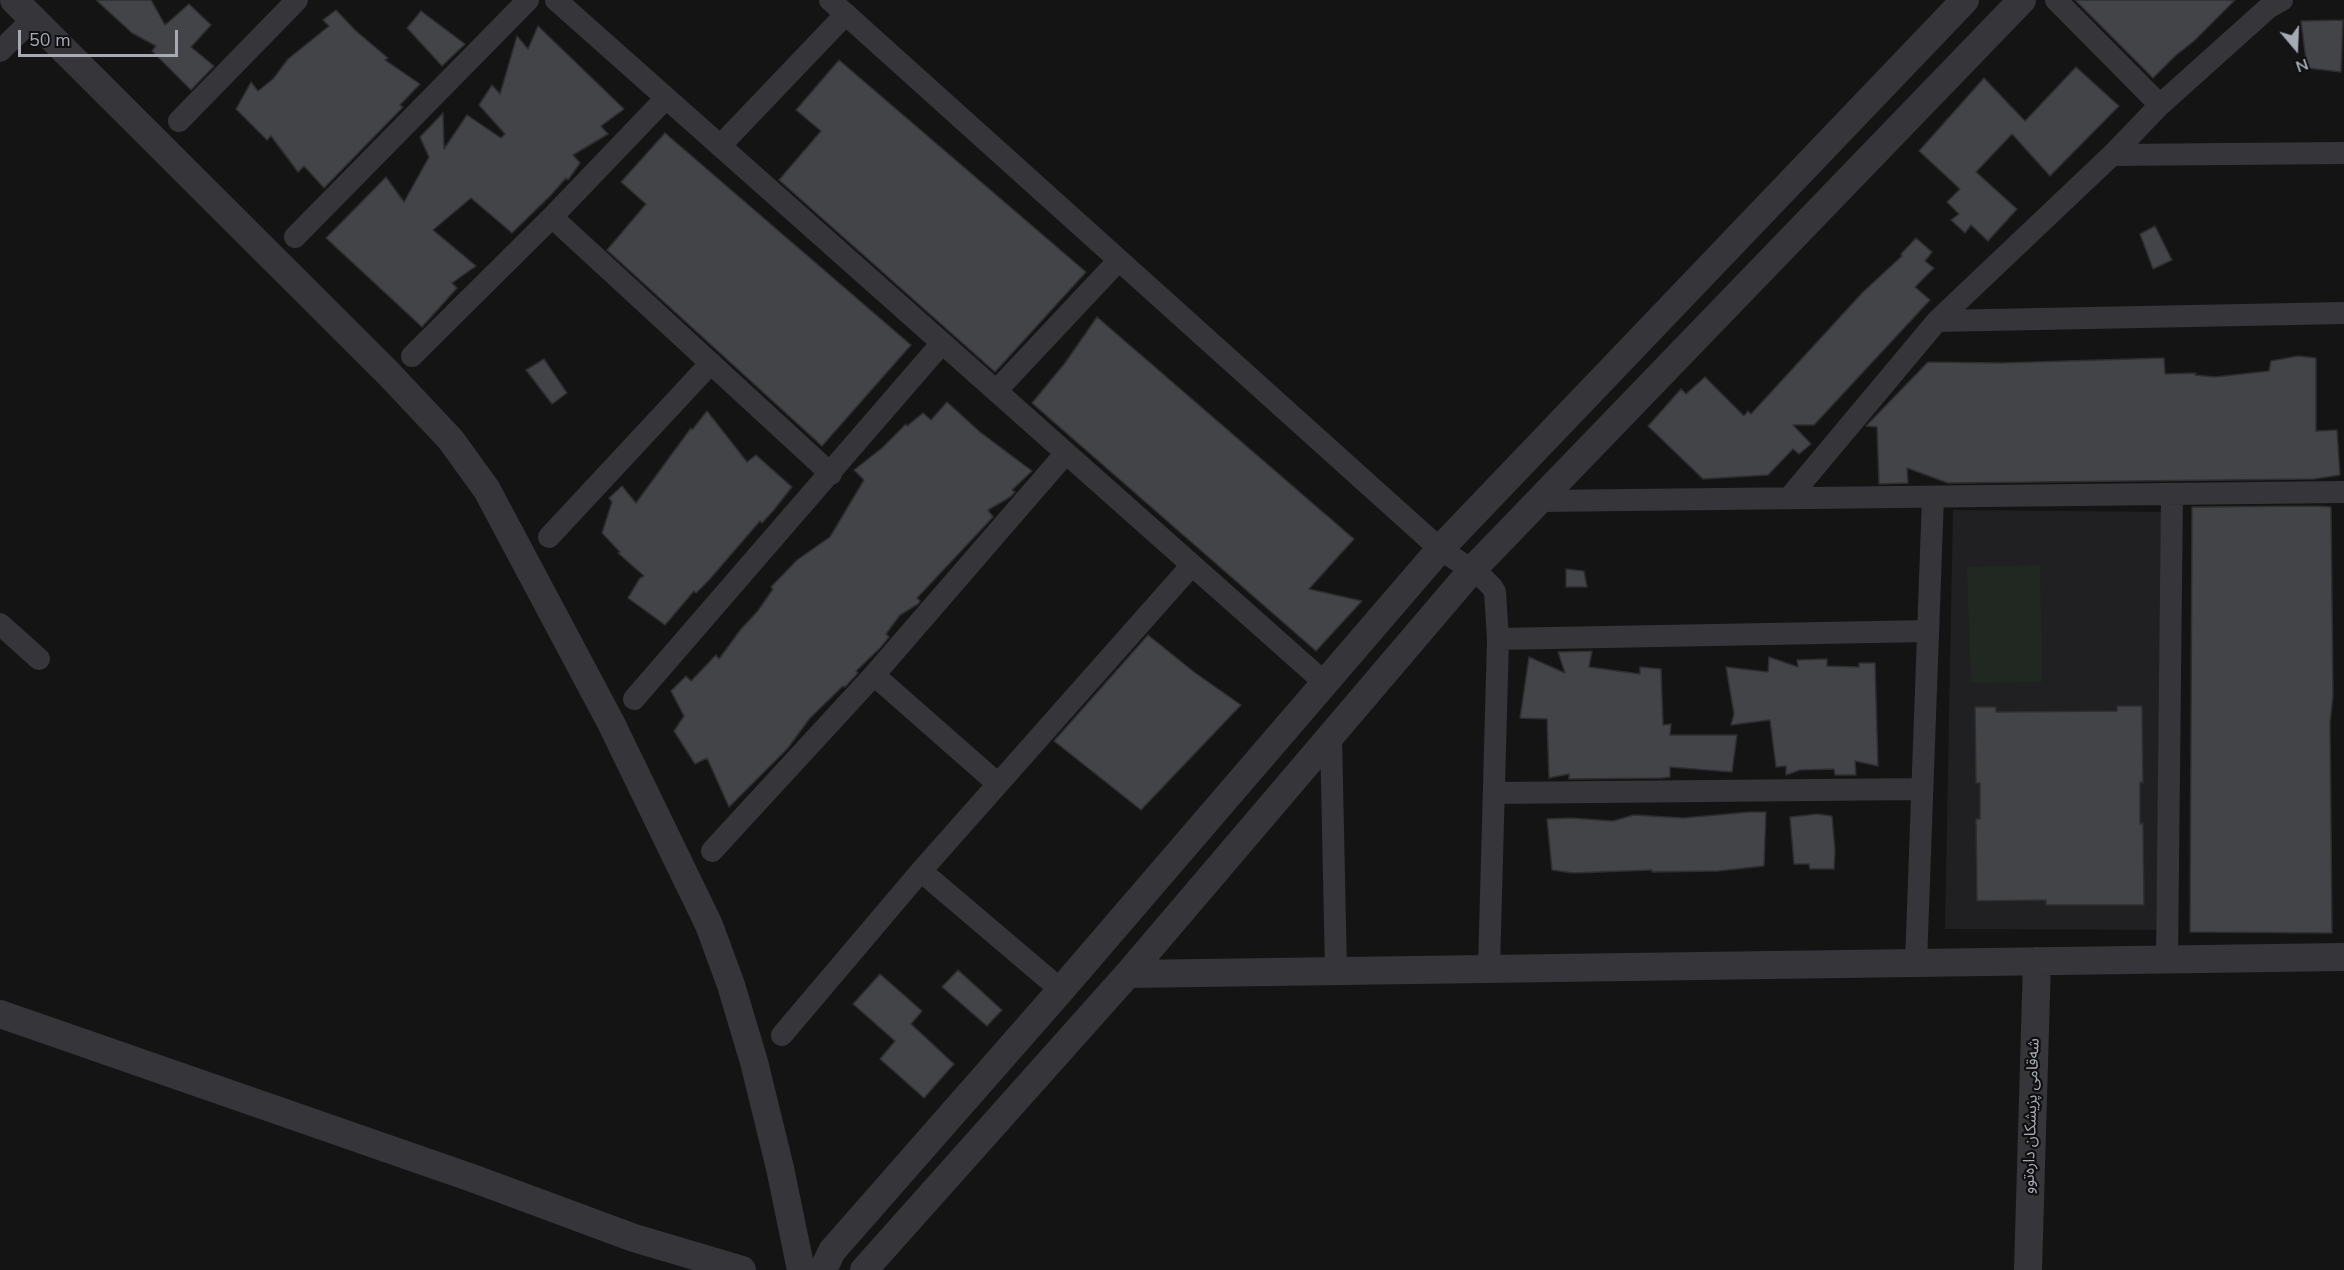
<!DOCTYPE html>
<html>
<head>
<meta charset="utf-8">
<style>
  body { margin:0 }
  #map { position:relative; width:2344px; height:1270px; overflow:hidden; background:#141415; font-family:"Nunito Sans",sans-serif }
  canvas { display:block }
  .north { position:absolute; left:2266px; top:18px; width:60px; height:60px; -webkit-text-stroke:4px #0f0f10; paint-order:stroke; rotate:161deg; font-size:16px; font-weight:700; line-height:24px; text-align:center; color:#a6aab5 }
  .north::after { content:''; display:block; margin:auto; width:21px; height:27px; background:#a6aab5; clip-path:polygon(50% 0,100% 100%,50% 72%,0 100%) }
  .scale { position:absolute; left:18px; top:30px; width:160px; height:27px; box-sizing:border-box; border:3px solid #a6aab5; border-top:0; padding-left:8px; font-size:18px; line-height:21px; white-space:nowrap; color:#a6aab5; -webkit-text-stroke:4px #0f0f10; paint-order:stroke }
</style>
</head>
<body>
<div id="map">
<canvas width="2344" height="1270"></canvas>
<div class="north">N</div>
<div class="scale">50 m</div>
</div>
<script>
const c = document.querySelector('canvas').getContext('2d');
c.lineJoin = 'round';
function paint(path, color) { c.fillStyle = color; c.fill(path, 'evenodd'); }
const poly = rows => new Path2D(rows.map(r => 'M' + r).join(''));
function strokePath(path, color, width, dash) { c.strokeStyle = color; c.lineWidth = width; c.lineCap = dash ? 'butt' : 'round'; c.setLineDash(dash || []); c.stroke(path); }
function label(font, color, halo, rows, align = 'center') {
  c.font = font + ' "Nunito Sans","Noto Sans Arabic",sans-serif'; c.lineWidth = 4.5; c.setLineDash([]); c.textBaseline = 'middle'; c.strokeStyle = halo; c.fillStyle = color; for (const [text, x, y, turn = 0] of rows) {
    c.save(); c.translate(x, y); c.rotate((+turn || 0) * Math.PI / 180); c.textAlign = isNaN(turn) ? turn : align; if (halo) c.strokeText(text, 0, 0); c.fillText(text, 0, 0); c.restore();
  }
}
const built = poly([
  [1953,510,2167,512,2161,930,1945,929]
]);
const green = poly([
  [2040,565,2042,682,1971,683,1967,567]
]);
const building = poly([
  [96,0,151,0,165,25,189,4,211,25,191,47,214,66,191,90,152,51,156,46,132,33,96,0],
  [2075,0,2235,0,2194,41,2175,56,2153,78,2075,0],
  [336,10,356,31,388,58,385,60,420,84,400,105,403,107,324,188,304,166,298,172,271,136,267,140,236,109,251,82,258,91,273,79,288,59,329,26,323,20,336,10],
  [421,11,465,44,442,66,407,28,421,11],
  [2343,20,2341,72,2307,68,2301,21,2343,20],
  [538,26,624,109,601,126,608,134,573,155,580,163,568,180,566,178,551,195,512,233,471,198,433,230,476,266,452,283,457,288,422,327,326,238,386,177,404,202,429,157,420,137,443,113,444,149,467,115,501,138,505,134,479,105,492,85,500,94,517,36,528,49,538,26],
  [839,60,1086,272,995,372,779,180,821,131,796,110,839,60],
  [2076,67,2119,106,2050,176,2012,134,1976,172,2017,209,1988,241,1971,225,1965,233,1951,220,1959,214,1947,202,1960,189,1919,151,1984,78,2025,121,2076,67],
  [665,133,911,345,822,446,607,250,646,204,621,182,665,133],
  [2155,226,2172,260,2153,269,2140,234,2155,226],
  [1916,238,1932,252,1925,261,1934,268,1915,287,1930,300,1814,425,1793,425,1811,444,1799,454,1793,449,1768,475,1703,479,1648,426,1681,389,1686,394,1705,377,1744,416,1748,411,1751,414,1863,292,1902,256,1901,254,1916,238],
  [1097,317,1354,539,1309,589,1362,601,1316,651,1032,403,1065,363,1097,317],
  [2298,356,2316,358,2316,431,2337,430,2340,475,2314,479,1948,483,1907,468,1908,483,1879,484,1877,427,1866,426,1928,362,2000,363,2164,358,2165,374,2196,373,2195,375,2215,377,2269,371,2271,361,2298,356],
  [544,359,567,393,552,404,526,370,544,359],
  [947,402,980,432,1032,471,1012,490,1015,492,1010,497,988,510,993,517,917,598,920,601,918,604,900,615,886,634,889,637,880,648,856,671,858,673,845,687,843,686,810,718,788,748,729,807,707,758,695,764,674,731,684,716,671,691,686,676,691,681,716,655,719,659,741,629,757,612,773,589,771,587,797,560,830,537,864,480,854,470,882,448,906,424,907,426,923,413,931,420,947,402],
  [707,411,747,462,756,455,792,487,773,511,762,523,760,521,709,580,696,593,694,591,665,625,628,598,640,578,644,576,618,553,620,552,602,533,612,502,609,498,622,486,636,503,691,428,692,430,707,411],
  [2315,506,2331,507,2333,696,2330,723,2332,933,2190,932,2192,507,2315,506],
  [1566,569,1584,571,1587,587,1566,587,1566,569],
  [1148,635,1194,672,1241,705,1141,810,1054,741,1148,635],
  [1592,651,1589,667,1640,674,1640,667,1661,669,1663,725,1671,724,1670,735,1737,735,1732,772,1670,767,1670,777,1662,778,1569,779,1569,774,1549,778,1547,719,1520,718,1529,657,1565,673,1558,652,1592,651],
  [1769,657,1798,667,1797,660,1827,659,1827,666,1859,667,1859,663,1875,663,1878,766,1855,761,1856,775,1835,775,1834,769,1800,770,1786,775,1786,766,1776,767,1770,720,1731,725,1734,714,1726,667,1768,672,1769,657],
  [2117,706,2142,706,2143,783,2140,782,2140,824,2143,823,2144,905,2046,905,2046,900,1977,901,1976,819,1980,819,1980,783,1976,783,1975,707,1996,707,1996,712,2117,711,2117,706],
  [1750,812,1766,812,1764,866,1718,871,1652,872,1652,870,1573,873,1552,870,1547,819,1571,818,1613,821,1634,815,1683,818,1750,812],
  [1817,814,1832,816,1835,851,1834,869,1810,869,1809,864,1794,864,1790,817,1817,814],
  [958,970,1002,1010,987,1026,942,987,958,970],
  [880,974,922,1011,911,1024,954,1064,924,1098,880,1059,895,1041,853,1004,880,974]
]);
const minor = poly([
  [556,0,1325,683],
  [830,0,1440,549,1481,576,1492,587,1495,592,1498,639,1489,968],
  [2056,0,2160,105],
  [0,51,33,19],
  [179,121,297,0],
  [720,146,846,14],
  [2112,155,2344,153],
  [552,217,831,474],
  [295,237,528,0],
  [1937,321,2344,313],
  [412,356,552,217,666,98],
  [996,391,1119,260],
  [1789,498,1937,321,2112,155,2160,105,2268,8,2282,0],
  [1540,501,2344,492],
  [549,537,711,363],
  [0,624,39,659],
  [1498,639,1928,631],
  [874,675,998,784],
  [634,699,942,343],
  [1331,736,1336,971],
  [1494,793,1922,789],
  [712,851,874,675,1066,453],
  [921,871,1061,990],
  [2167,959,2172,494],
  [1916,963,1933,497],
  [782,1035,921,871,1192,565]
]);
const tertiary = poly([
  [14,0,388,373,451,440,487,490,611,723,709,925,731,985,754,1062,780,1168,801,1270],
  [1128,974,2344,957],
  [0,1014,472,1178,634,1238,742,1270],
  [823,1270,832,1251,1061,990,1440,549,1965,0],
  [864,1270,1128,974,1472,570,2022,0],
  [2028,1270,2037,961]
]);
const streetNames = [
  ["شەقامی پزیشکان دارەتوو",2032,1116,-88]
];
paint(built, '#202022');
paint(green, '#202821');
paint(building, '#434448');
strokePath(building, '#2e2e31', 1.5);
strokePath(minor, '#35353a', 22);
strokePath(tertiary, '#35353a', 28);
label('16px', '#a6aab5', '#0f0f10', streetNames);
</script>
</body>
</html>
